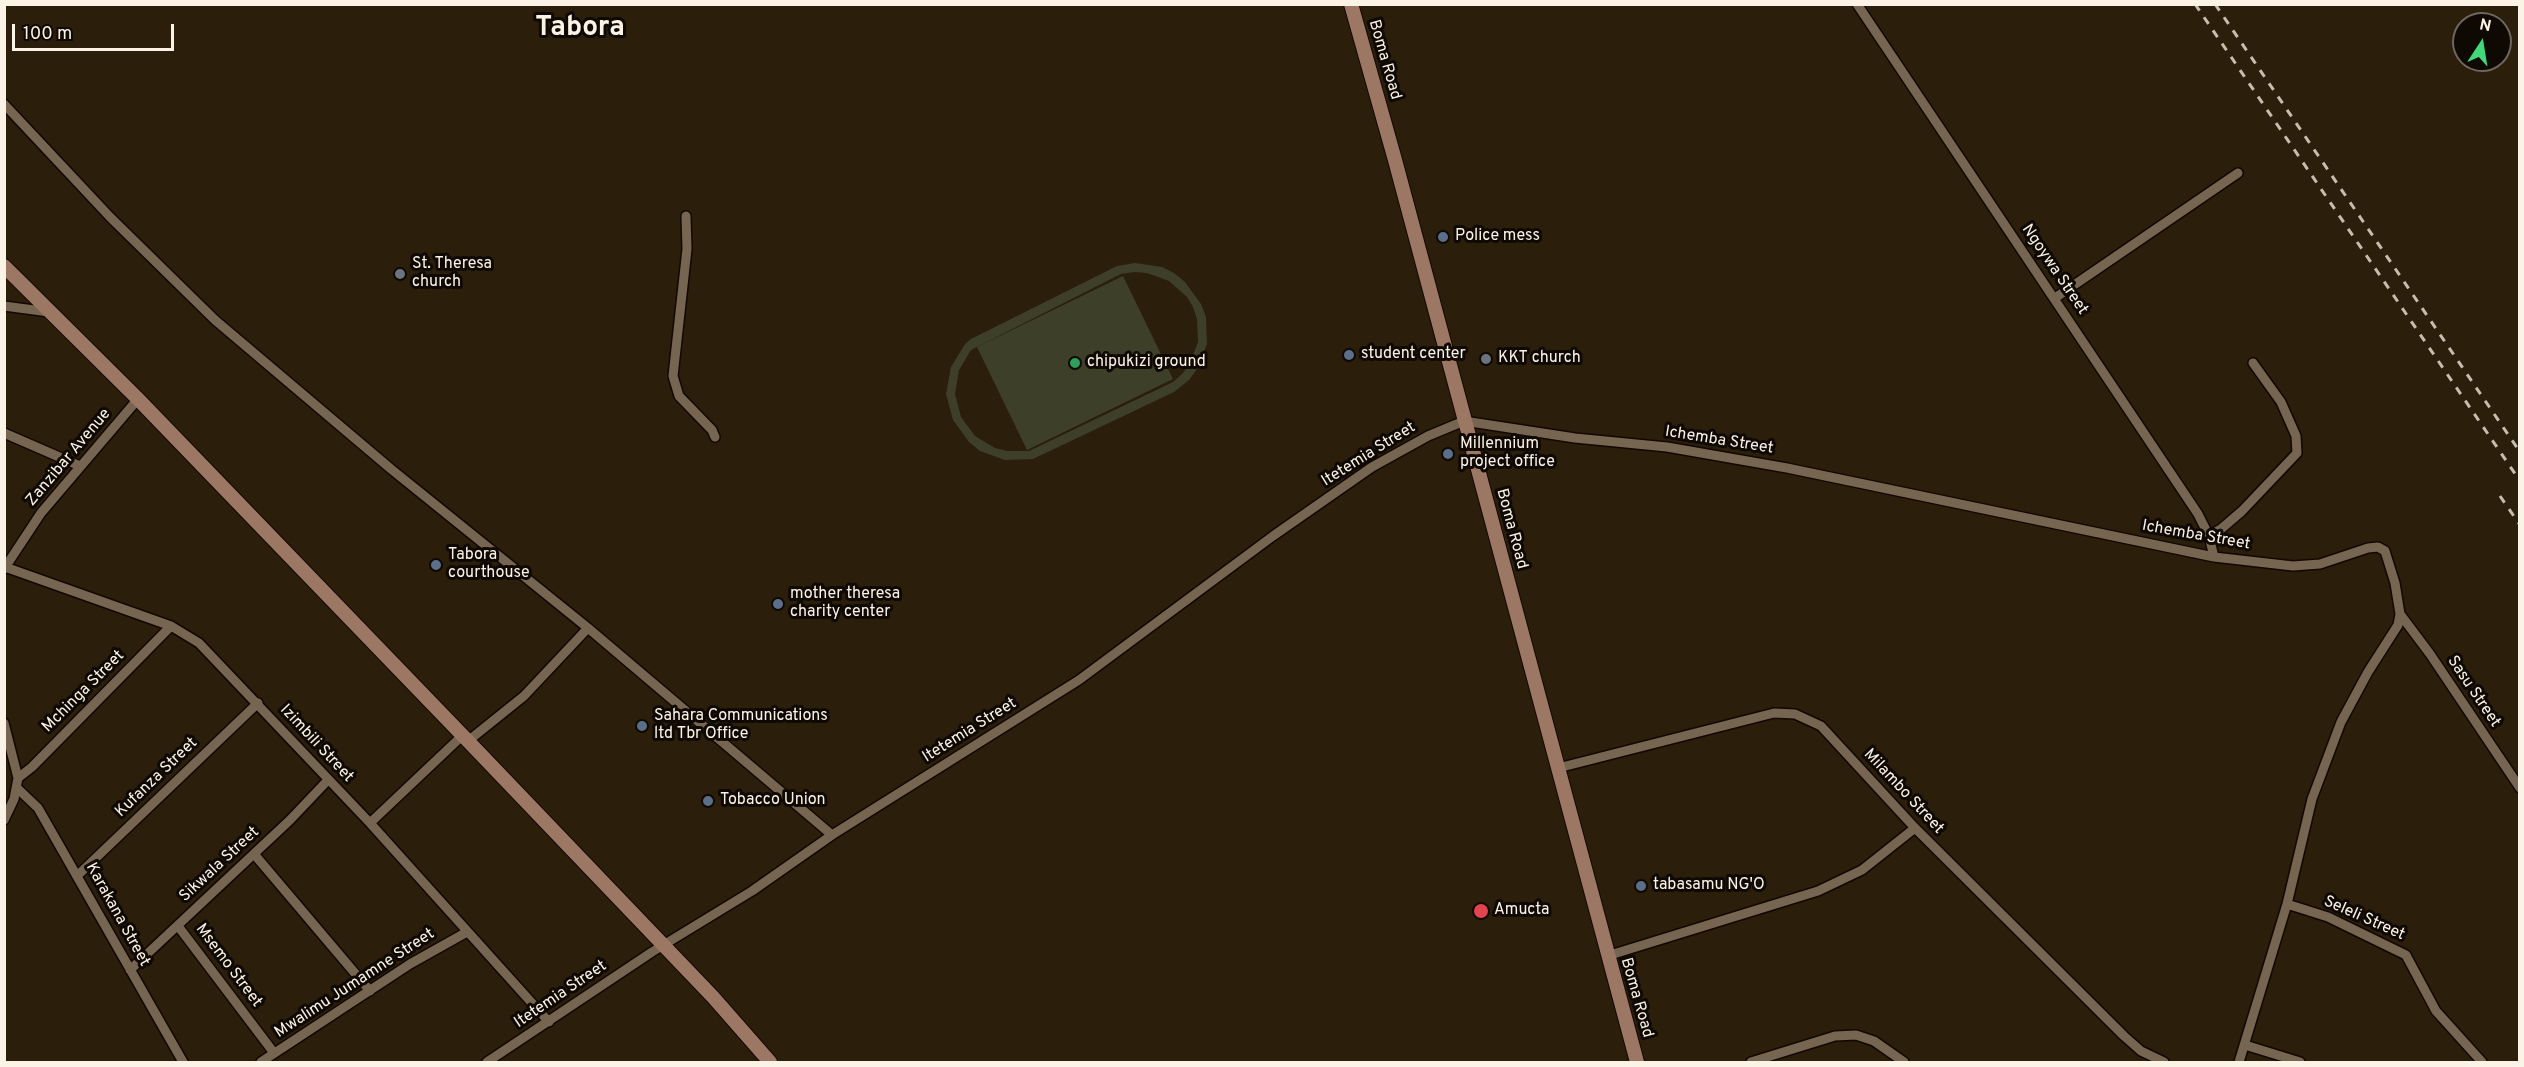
<!DOCTYPE html>
<html>
<head>
<meta charset="utf-8">
<style>
  body { margin:0 }
  #map { position:relative; width:2524px; height:1067px; overflow:hidden; background:#2b1e0b; font-family:Overpass,sans-serif }
  canvas { display:block }
  .frame { position:absolute; inset:0; border:6px solid #fcf3e7; pointer-events:none }
  .north { position:absolute; left:2452px; top:12px; width:60px; height:60px; box-sizing:border-box; background:#0f0903; border:2px solid #6e675e; border-radius:50%; rotate:12deg; font-size:16px; font-weight:700; line-height:24px; text-align:center; color:#fcf3e7 }
  .north::after { content:''; display:block; margin:auto; width:21px; height:27px; background:#42d77b; clip-path:polygon(50% 0,100% 100%,50% 72%,0 100%) }
  .scale { position:absolute; left:12px; top:24px; width:162px; height:27px; box-sizing:border-box; border:3px solid #fcf3e7; border-top:0; padding-left:8px; font-size:18px; line-height:21px; white-space:nowrap; color:#fcf3e7; -webkit-text-stroke:4px #0f0903; paint-order:stroke }
</style>
</head>
<body>
<div id="map">
<canvas width="2524" height="1067"></canvas>
<div class="frame"></div>
<div class="north">N</div>
<div class="scale">100 m</div>
</div>
<script>
const c = document.querySelector('canvas').getContext('2d');
c.lineJoin = 'round';
function paint(path, color) { c.fillStyle = color; c.fill(path, 'evenodd'); }
const poly = rows => new Path2D(rows.map(r => 'M' + r).join(''));
function strokePath(path, color, width, dash) { c.strokeStyle = color; c.lineWidth = width; c.lineCap = dash ? 'butt' : 'round'; c.setLineDash(dash || []); c.stroke(path); }
function label(font, color, halo, rows, align = 'center') {
  c.font = font + ' Overpass,sans-serif'; c.lineWidth = 6; c.setLineDash([]); c.textBaseline = 'middle'; c.strokeStyle = halo; c.fillStyle = color; for (const [text, x, y, turn = 0] of rows) {
    c.save(); c.translate(x, y); c.rotate((+turn || 0) * Math.PI / 180); c.textAlign = isNaN(turn) ? turn : align; if (halo) c.strokeText(text, 0, 0); c.fillText(text, 0, 0); c.restore();
  }
}
const green = poly([
  [1135,263,1162,267,1174,273,1185,282,1201,304,1206,317,1207,344,1197,369,1189,380,1174,392,1033,459,1005,460,980,451,969,442,953,420,946,394,951,367,965,344,971,339,1117,266],
  [1135,272,1147,273,1169,281,1187,297,1193,307,1197,319,1198,342,1189,365,1182,374,1173,382,1029,451,1007,451,995,448,975,436,961,417,955,394,959,370,971,350,1121,274],
  [1123,276,1173,379,1027,450,977,347]
]);
const minor = poly([
  [1857,4,2198,514,2209,536,2214,557],
  [4,104,110,217,215,320,391,469,588,628,832,835],
  [686,216,687,249,673,376,679,396,712,430,715,437],
  [2055,298,2238,173],
  [4,306,49,312],
  [4,433,80,466],
  [2209,536,2221,529,2242,511,2297,453,2296,436,2281,402,2253,363],
  [5,567,171,626,199,643,370,823,549,1022],
  [4,569,41,513,138,399],
  [2400,614,2430,654,2520,788],
  [4,723,18,778,14,799,4,820],
  [468,741,524,696,588,628],
  [1558,768,1774,713,1795,714,1821,726,1915,828,2124,1036,2141,1051,2164,1062],
  [18,778,32,767,171,626],
  [17,788,38,808,183,1062],
  [370,823,463,735],
  [254,854,370,991],
  [78,875,258,703],
  [2287,904,2328,917,2406,955,2436,1011,2482,1062],
  [178,926,274,1053],
  [1607,956,1818,891,1862,870,1915,828],
  [130,970,290,820,328,780],
  [2245,1045,2300,1062],
  [261,1062,410,964,467,932],
  [487,1062,652,952,752,891,832,835,1079,680,1273,536,1372,467,1428,436,1464,421,1575,438,1667,447,1787,468,2214,557,2293,566,2320,564,2368,548,2378,547,2385,551,2395,583,2400,614,2398,625,2368,672,2341,722,2312,799,2287,904,2239,1062],
  [1751,1062,1835,1036,1856,1035,1874,1041,1904,1062]
]);
const secondary = poly([
  [1351,4,1395,160,1637,1062],
  [4,266,138,399,468,741,713,997,770,1062]
]);
const rail = poly([
  [2195,4,2520,481],
  [2215,4,2520,452],
  [2500,496,2520,525]
]);
const markers = [
  [1443,237,6,"#5c6f8a"],
  [400,274,6,"#6b7280"],
  [1349,355,6,"#5c6f8a"],
  [1486,359,6,"#6b7280"],
  [1075,363,6,"#2e9e5b"],
  [1448,454,6,"#5c6f8a"],
  [436,565,6,"#5c6f8a"],
  [778,604,6,"#5c6f8a"],
  [642,726,6,"#5c6f8a"],
  [708,801,6,"#5c6f8a"],
  [1641,886,6,"#5c6f8a"],
  [1481,911,8,"#e0444e"]
];
const streetNames = [
  ["Boma Road",1384,60,74],
  ["Ngoywa Street",2054,270,56],
  ["Ichemba Street",1719,441,9],
  ["Itetemia Street",1369,455,-32],
  ["Zanzibar Avenue",69,458,-50],
  ["Boma Road",1511,529,75],
  ["Ichemba Street",2196,536,10],
  ["Mchinga Street",84,692,-45],
  ["Sasu Street",2473,692,56],
  ["Itetemia Street",970,731,-32],
  ["Izimbili Street",316,744,47],
  ["Kufanza Street",157,778,-44],
  ["Milambo Street",1903,792,47],
  ["Sikwala Street",220,865,-43],
  ["Karakana Street",117,915,61],
  ["Seleli Street",2364,919,24],
  ["Msemo Street",228,966,53],
  ["Mwalimu Jumamne Street",355,984,-33],
  ["Itetemia Street",561,995,-34],
  ["Boma Road",1636,998,74]
];
const poiNames = [
  ["Police mess",1455,237],
  ["St. Theresa",412,265],
  ["church",412,283],
  ["student center",1361,355],
  ["KKT church",1498,359],
  ["chipukizi ground",1087,363],
  ["Millennium",1460,445],
  ["project office",1460,463],
  ["Tabora",448,556],
  ["courthouse",448,574],
  ["mother theresa",790,595],
  ["charity center",790,613],
  ["Sahara Communications",654,717],
  ["ltd Tbr Office",654,735],
  ["Tobacco Union",720,801],
  ["tabasamu NG'O",1653,886],
  ["Amucta",1494,911]
];
const townNames = [
  ["Tabora",580,29]
];
paint(green, '#3d3f29');
strokePath(minor, '#130800', 12);
strokePath(secondary, '#130800', 16);
strokePath(minor, '#766651', 9);
strokePath(secondary, '#9c7864', 14);
strokePath(rail, '#c7bdaf', 3, [8, 8]);
for (const [x, y, r, color] of markers) { const dot = new Path2D(); dot.arc(x, y, r, 0, 2 * Math.PI); c.fillStyle = color; c.fill(dot); strokePath(dot, '#0f0903', 2); }
label('16px', '#fcf3e7', '#0f0903', streetNames);
label('16px', '#fcf3e7', '#0f0903', poiNames, 'left');
label('bold 28px', '#fcf3e7', '#0f0903', townNames);
</script>
</body>
</html>
